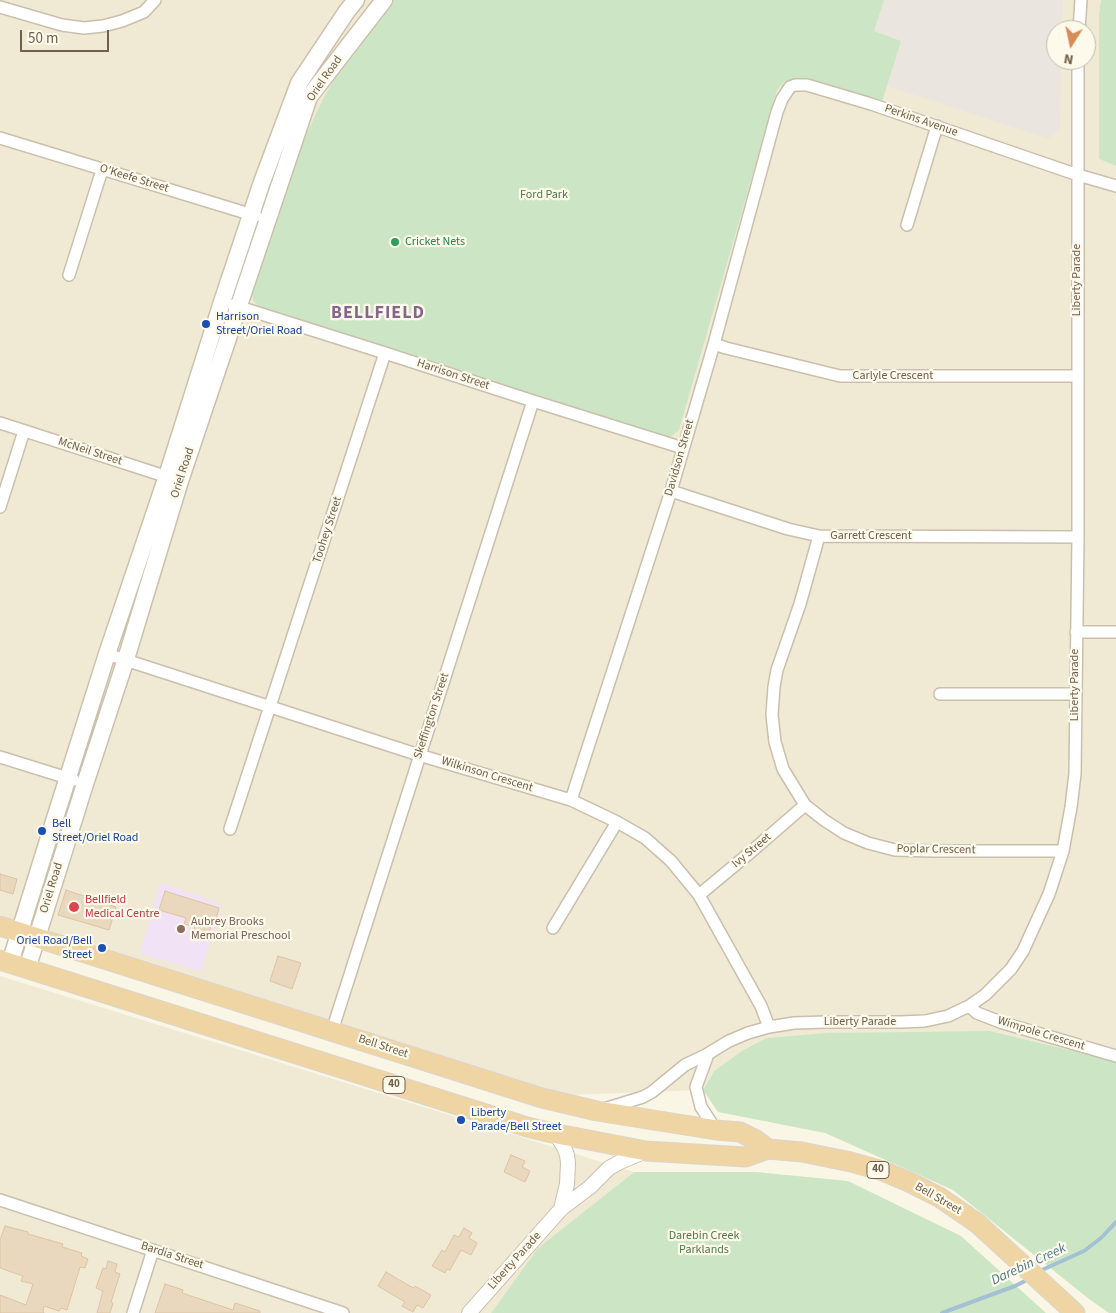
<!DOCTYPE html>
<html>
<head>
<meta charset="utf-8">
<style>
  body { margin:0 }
  #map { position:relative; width:1116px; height:1313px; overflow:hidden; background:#faf6e5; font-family:"Source Sans 3",sans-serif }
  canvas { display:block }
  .north { position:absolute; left:1046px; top:20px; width:50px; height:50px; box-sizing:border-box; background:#fdf9eb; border:1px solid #c5bcac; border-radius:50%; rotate:190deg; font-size:14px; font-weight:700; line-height:20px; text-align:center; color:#70604d }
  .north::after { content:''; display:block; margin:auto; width:18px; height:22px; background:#d78c57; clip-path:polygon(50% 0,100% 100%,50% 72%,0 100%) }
  .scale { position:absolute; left:20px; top:30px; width:89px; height:22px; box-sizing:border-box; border:2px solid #70604d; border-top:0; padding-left:6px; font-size:15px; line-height:18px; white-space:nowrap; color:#70604d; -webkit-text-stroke:4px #fdf9eb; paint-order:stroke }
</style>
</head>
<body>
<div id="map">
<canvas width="1116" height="1313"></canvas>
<div class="north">N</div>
<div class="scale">50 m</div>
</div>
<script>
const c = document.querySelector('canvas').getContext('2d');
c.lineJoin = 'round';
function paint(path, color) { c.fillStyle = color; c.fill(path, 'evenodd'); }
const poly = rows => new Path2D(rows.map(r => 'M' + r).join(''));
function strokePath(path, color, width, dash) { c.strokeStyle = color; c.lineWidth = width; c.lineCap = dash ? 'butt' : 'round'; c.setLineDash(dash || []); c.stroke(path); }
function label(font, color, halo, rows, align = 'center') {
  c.font = font + ' "Source Sans 3",sans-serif'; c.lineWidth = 4.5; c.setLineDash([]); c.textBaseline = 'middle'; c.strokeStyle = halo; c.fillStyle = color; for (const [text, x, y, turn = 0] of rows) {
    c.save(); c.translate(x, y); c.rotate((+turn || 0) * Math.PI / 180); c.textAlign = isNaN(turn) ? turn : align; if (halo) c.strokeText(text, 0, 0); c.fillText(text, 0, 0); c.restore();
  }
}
const residential = poly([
  [0,0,1101,0,1099,13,1099,159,1116,166,1116,1059,1113,1060,990,1031,766,1038,743,1050,714,1071,703,1090,567,1095,326,1020,0,915],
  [1056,30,1086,30,1086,60,1056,60],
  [0,976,634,1172,538,1248,491,1313,0,1313]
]);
const industrial = poly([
  [884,0,1063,0,1062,30,1056,30,1056,60,1061,60,1060,128,1049,139,887,86,901,41,874,31]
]);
const education = poly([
  [160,884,166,884,222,905,201,972,140,953]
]);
const green = poly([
  [392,0,884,0,874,31,901,41,882,102,801,78,784,82,777,90,679,430,672,436,663,437,271,312,258,307,253,300,252,290,298,152,322,101,343,63],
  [1101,0,1116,0,1116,166,1099,159,1099,13],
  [990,1031,1112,1060,1116,1059,1116,1313,1109,1313,1089,1299,953,1190,825,1133,718,1112,703,1090,714,1071,743,1050,766,1038,827,1033],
  [634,1172,756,1172,848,1181,961,1236,1046,1313,491,1313,538,1248]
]);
const stream = poly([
  [1039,1273,1042,1270,1084,1251,1101,1238,1116,1222],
  [942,1313,1015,1286,1029,1279]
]);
const building = poly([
  [0,874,17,879,13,894,0,890,0,874],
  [66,890,90,898,90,899,116,907,109,930,58,915,66,890],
  [165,891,219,908,215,923,212,923,208,936,193,932,195,927,184,924,186,918,159,910,165,891],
  [278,956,301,963,292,989,270,981,278,956],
  [511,1155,525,1161,522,1167,530,1171,525,1182,504,1172,511,1155],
  [5,1226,28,1232,28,1234,63,1244,62,1247,82,1253,81,1256,88,1259,85,1268,80,1267,67,1310,61,1308,59,1311,44,1306,43,1311,44,1313,0,1313,0,1295,26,1305,33,1284,21,1281,23,1276,0,1268,0,1240,5,1226],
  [464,1228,472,1233,469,1238,477,1243,471,1255,461,1250,450,1270,447,1269,445,1273,432,1266,442,1250,445,1252,454,1235,459,1237,464,1228],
  [108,1261,117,1264,115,1272,120,1274,111,1302,113,1303,110,1313,97,1313,103,1291,96,1288,103,1268,106,1269,108,1261],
  [386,1272,413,1288,415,1286,431,1295,423,1308,417,1305,413,1312,402,1306,405,1302,378,1286,386,1272],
  [165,1284,183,1290,182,1293,233,1310,235,1303,260,1311,260,1313,155,1313,165,1284]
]);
const minor = poly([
  [0,7,62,25,84,28,103,26,122,21,144,12,155,0],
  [1079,30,1081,0],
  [0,138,256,216],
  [907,225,937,126],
  [69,275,102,170],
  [233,305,385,353,533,401,683,448],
  [714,344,726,348,840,376,1077,376],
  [0,423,174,479],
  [671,491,788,529,819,536,1078,537],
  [0,507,24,431],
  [819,536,800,604,777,670,774,687,772,715,775,742,783,769,805,805,824,820,844,833,868,843,895,850,934,851,1063,851],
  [1076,632,1116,632],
  [107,654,419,755,571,800,617,822,645,838,671,861,699,895,761,1006,769,1027],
  [940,694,1076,694],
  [0,757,74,780],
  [571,800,671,491,714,344,777,112,782,99,790,87,795,85,807,85,871,104,1078,175,1116,186],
  [230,829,385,353],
  [699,895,752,851,805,805],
  [553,928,617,822],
  [969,1006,977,1013,1003,1023,1116,1056],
  [332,1031,533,401],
  [708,1054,696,1087,701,1107,716,1130],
  [706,1055,729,1041,748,1033,769,1027,794,1023,826,1022,901,1022,925,1021,948,1016,969,1006,985,995,1011,969,1023,951,1049,894,1063,851,1071,807,1075,774,1078,537,1078,60],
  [604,1109,643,1097,652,1092,685,1065,708,1054],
  [0,1200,343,1313],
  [133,1313,153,1250]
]);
const tertiary = poly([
  [552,1133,559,1139,564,1147,567,1155,568,1163,567,1184,561,1209],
  [469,1313,561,1209,590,1187,609,1168,620,1162,646,1151]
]);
const secondary = poly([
  [10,963,50,834,107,654,167,476,222,302,262,182,299,83,347,11,356,0],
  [27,969,85,784,126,659,180,481,309,97,384,0]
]);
const trunk = poly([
  [0,926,542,1098,597,1111,716,1130,740,1132,756,1140,768,1149],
  [0,960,527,1127,552,1133,646,1151,745,1157,768,1149,802,1152,851,1162,883,1171,909,1182,939,1197,977,1223,1075,1313]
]);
const markers = [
  [395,242,5,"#2e9e5b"],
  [206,324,5,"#1a4fb4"],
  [42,831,5,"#1a4fb4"],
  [74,907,6,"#e0444e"],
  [181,929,5,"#8d6e63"],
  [102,948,5,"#1a4fb4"],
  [461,1120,5,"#1a4fb4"]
];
const shields = [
  [394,1085,22],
  [878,1170,22]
];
const shieldNames = [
  ["40",394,1085],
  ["40",878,1170]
];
const streetNames = [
  ["Oriel Road",325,79,-55],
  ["Perkins Avenue",921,121,19],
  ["O'Keefe Street",134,179,17],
  ["Liberty Parade",1077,280,-90],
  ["Harrison Street",453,375,18],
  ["Carlyle Crescent",893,376],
  ["McNeil Street",90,452,18],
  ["Davidson Street",680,458,-74],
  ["Oriel Road",183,473,-72],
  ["Toohey Street",328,530,-72],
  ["Garrett Crescent",871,536],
  ["Liberty Parade",1075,685,-90],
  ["Skeffington Street",432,716,-72],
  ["Wilkinson Crescent",487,775,17],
  ["Poplar Crescent",936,850,1],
  ["Ivy Street",752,851,-40],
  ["Oriel Road",52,888,-73],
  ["Liberty Parade",860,1022],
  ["Wimpole Crescent",1041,1034,17],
  ["Bell Street",383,1047,18],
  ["Bell Street",938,1199,30],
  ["Bardia Street",172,1256,18],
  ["Liberty Parade",515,1261,-48]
];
const parkNames = [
  ["Ford Park",544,195],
  ["Darebin Creek",704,1236],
  ["Parklands",704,1250]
];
const leisureNames = [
  ["Cricket Nets",405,242]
];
const transitNames = [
  ["Harrison",216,317],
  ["Street/Oriel Road",216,331],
  ["Bell",52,824],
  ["Street/Oriel Road",52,838],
  ["Oriel Road/Bell",92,941,"right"],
  ["Street",92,955,"right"],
  ["Liberty",471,1113],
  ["Parade/Bell Street",471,1127]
];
const healthNames = [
  ["Bellfield",85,900],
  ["Medical Centre",85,914]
];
const educationNames = [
  ["Aubrey Brooks",191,922],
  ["Memorial Preschool",191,936]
];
const waterNames = [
  ["Darebin Creek",1029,1265,-25]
];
const districtNames = [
  ["BELLFIELD",378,314]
];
paint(residential, '#f0e9d4');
paint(industrial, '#eae6df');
paint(education, '#f2e2f6');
paint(green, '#cce6c5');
strokePath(stream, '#a3c1d2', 4);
paint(building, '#ead8be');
strokePath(building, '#ddc4a2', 1);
strokePath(minor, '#cabfad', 14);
strokePath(tertiary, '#cabfad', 16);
strokePath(secondary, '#ccc0ab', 19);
strokePath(trunk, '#dad6d1', 21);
strokePath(minor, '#fff', 11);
strokePath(tertiary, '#fff', 14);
strokePath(secondary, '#fff', 16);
strokePath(trunk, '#efd4a4', 19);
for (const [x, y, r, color] of markers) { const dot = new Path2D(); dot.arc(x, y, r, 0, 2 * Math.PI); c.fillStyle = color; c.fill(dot); strokePath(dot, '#fdf9eb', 2); }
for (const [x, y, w] of shields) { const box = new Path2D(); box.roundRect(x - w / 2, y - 8.5, w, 17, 4); c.fillStyle = '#fdf9eb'; c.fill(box); strokePath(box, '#70604d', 1); }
label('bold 11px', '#70604d', null, shieldNames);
label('12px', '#70604d', '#fdf9eb', streetNames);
label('12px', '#4f7a4a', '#fdf9eb', parkNames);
label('12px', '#27864d', '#fdf9eb', leisureNames, 'left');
label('12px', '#164399', '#fdf9eb', transitNames, 'left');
label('12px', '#be3a42', '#fdf9eb', healthNames, 'left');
label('12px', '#785e54', '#fdf9eb', educationNames, 'left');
label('italic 14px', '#50788d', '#fdf9eb', waterNames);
c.letterSpacing = '1px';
label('bold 18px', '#87658c', '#fdf9eb', districtNames);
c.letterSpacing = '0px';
</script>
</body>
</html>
